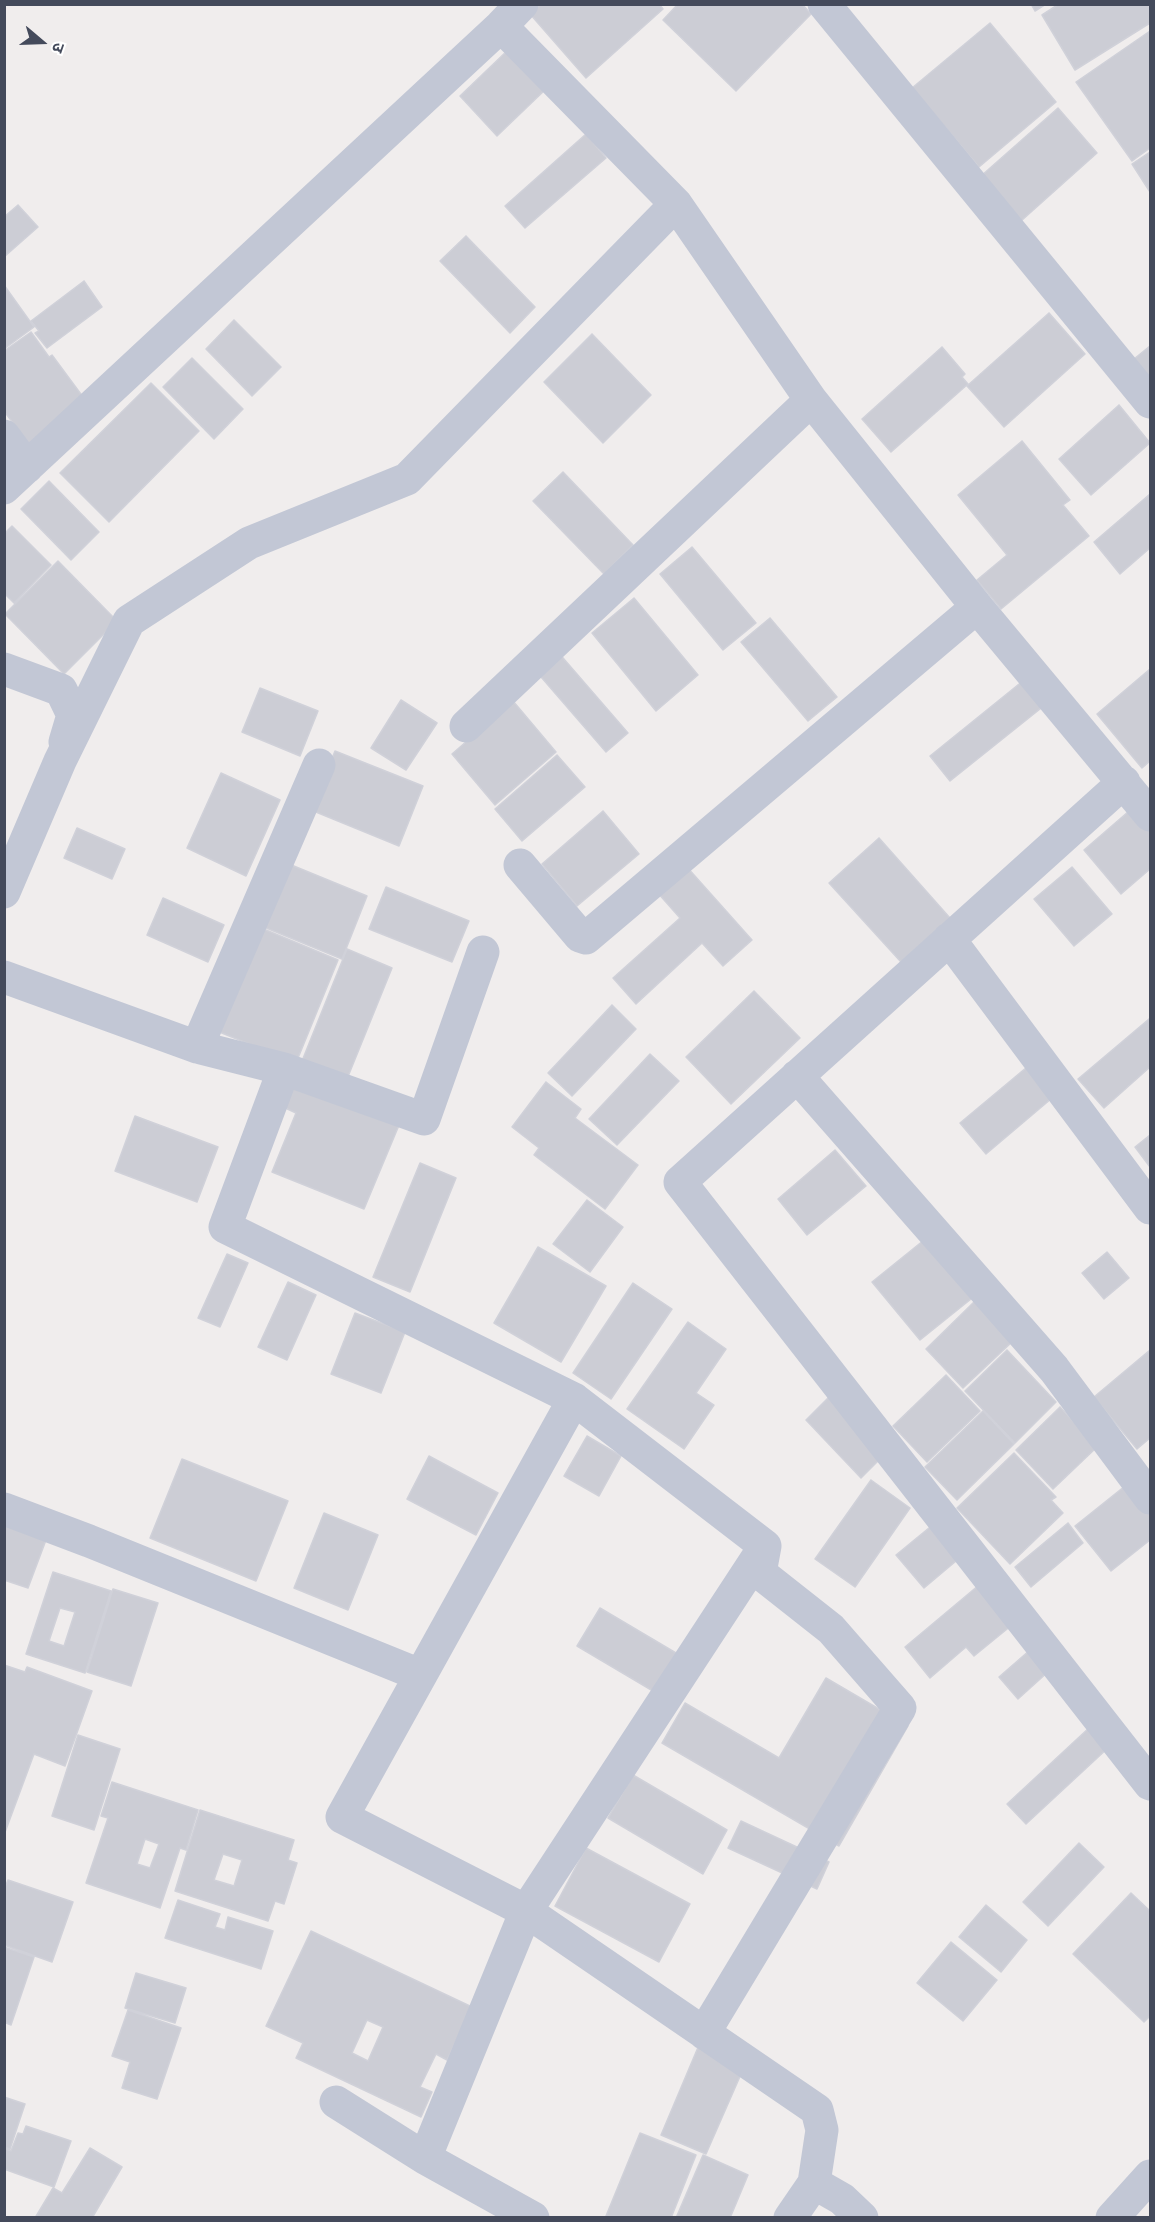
<!DOCTYPE html>
<html>
<head>
<meta charset="utf-8">
<style>
  body { margin:0 }
  #map { position:relative; width:1155px; height:2222px; overflow:hidden; background:#f0eded; font-family:"Noto Sans","Noto Sans Devanagari",sans-serif }
  canvas { display:block }
  .frame { position:absolute; inset:0; border:6px solid #444a5b; pointer-events:none }
  .north { position:absolute; left:12px; top:12px; width:60px; height:60px; -webkit-text-stroke:4px #fff; paint-order:stroke; rotate:109deg; font-size:16px; font-weight:700; line-height:24px; text-align:center; color:#444a5b }
  .north::after { content:''; display:block; margin:auto; width:21px; height:27px; background:#444a5b; clip-path:polygon(50% 0,100% 100%,50% 72%,0 100%) }
</style>
</head>
<body>
<div id="map">
<canvas width="1155" height="2222"></canvas>
<div class="frame"></div>
<div class="north">उ</div>
</div>
<script>
const c = document.querySelector('canvas').getContext('2d');
c.lineJoin = 'round';
function paint(path, color) { c.fillStyle = color; c.fill(path, 'evenodd'); }
const poly = rows => new Path2D(rows.map(r => 'M' + r).join(''));
function strokePath(path, color, width, dash) { c.strokeStyle = color; c.lineWidth = width; c.lineCap = dash ? 'butt' : 'round'; c.setLineDash(dash || []); c.stroke(path); }
const building = poly([
  [541,4,659,4,663,9,586,78,530,14,541,4],
  [678,4,802,4,811,14,736,91,663,20,678,4],
  [1031,4,1046,4,1035,11,1031,4],
  [1059,4,1150,4,1150,23,1075,70,1042,15,1059,4],
  [990,23,1056,102,979,167,912,88,990,23],
  [1150,31,1150,148,1132,161,1076,82,1150,31],
  [510,48,547,88,497,136,460,96,510,48],
  [1058,108,1097,153,1021,221,981,176,1058,108],
  [586,134,606,158,525,228,505,206,586,134],
  [1150,152,1150,192,1132,164,1150,152],
  [18,205,38,227,4,257,4,217,18,205],
  [466,236,535,307,510,333,440,261,466,236],
  [84,281,102,307,47,348,35,333,39,331,31,321,84,281],
  [4,285,34,327,4,349,4,285],
  [1049,313,1085,354,1004,427,967,386,1049,313],
  [234,320,281,367,252,396,206,349,234,320],
  [31,332,49,357,52,355,86,401,29,444,4,411,4,351,31,332],
  [592,334,651,395,603,443,544,382,592,334],
  [1150,346,1150,392,1129,363,1150,346],
  [942,347,965,374,962,377,968,384,891,452,862,419,942,347],
  [192,358,243,409,214,439,163,387,192,358],
  [151,383,199,431,109,522,60,473,151,383],
  [1119,405,1150,443,1091,495,1059,459,1119,405],
  [1022,441,1070,500,1063,505,1089,536,1001,609,977,580,1007,555,958,495,1022,441],
  [563,472,633,545,604,574,533,501,563,472],
  [49,481,99,532,71,560,21,509,49,481],
  [1150,494,1150,548,1120,574,1094,542,1150,494],
  [12,526,51,565,14,603,4,593,4,534,12,526],
  [692,547,756,623,723,650,660,574,692,547],
  [58,561,117,621,64,674,5,614,58,561],
  [634,598,698,675,656,711,592,633,634,598],
  [770,618,837,697,808,721,741,642,770,618],
  [557,651,628,733,606,752,535,670,557,651],
  [1150,669,1150,761,1142,768,1097,714,1150,669],
  [1024,680,1050,701,950,781,930,756,1024,680],
  [260,688,318,711,300,756,242,732,260,688],
  [401,700,437,723,406,770,371,748,401,700],
  [513,701,556,752,495,805,452,754,513,701],
  [335,751,423,786,399,846,311,810,335,751],
  [557,755,585,787,522,841,495,809,557,755],
  [221,773,280,800,246,876,187,848,221,773],
  [1136,805,1150,822,1150,869,1121,894,1084,850,1136,805],
  [603,811,639,854,577,906,542,864,603,811],
  [77,828,125,849,112,879,64,858,77,828],
  [879,838,950,918,901,962,829,883,879,838],
  [284,862,367,896,342,959,259,925,284,862],
  [686,866,752,940,723,966,702,943,636,1004,613,978,680,918,657,892,686,866],
  [1072,867,1112,914,1074,946,1034,899,1072,867],
  [386,887,469,921,452,962,369,929,386,887],
  [163,898,224,925,208,962,147,935,163,898],
  [254,925,338,960,296,1063,212,1029,254,925],
  [347,949,392,968,347,1079,302,1061,347,949],
  [754,991,800,1038,731,1104,686,1057,754,991],
  [612,1005,636,1029,572,1096,548,1073,612,1005],
  [1149,1019,1150,1021,1150,1067,1104,1108,1078,1079,1149,1019],
  [650,1054,679,1081,617,1145,589,1119,650,1054],
  [1033,1062,1058,1093,986,1154,960,1123,1033,1062],
  [294,1074,402,1118,364,1209,272,1172,296,1113,281,1106,294,1074],
  [546,1082,581,1109,575,1118,638,1165,605,1209,534,1155,539,1148,512,1127,546,1082],
  [135,1116,218,1147,197,1202,115,1171,135,1116],
  [1150,1135,1150,1167,1135,1147,1150,1135],
  [835,1150,866,1186,807,1235,778,1199,835,1150],
  [420,1163,456,1178,410,1292,373,1277,420,1163],
  [587,1200,623,1227,590,1272,553,1244,587,1200],
  [929,1236,976,1295,920,1340,872,1282,929,1236],
  [538,1247,606,1286,561,1362,494,1323,538,1247],
  [1107,1252,1129,1278,1104,1299,1082,1273,1107,1252],
  [227,1254,248,1263,220,1327,198,1318,227,1254],
  [288,1282,316,1295,287,1360,258,1347,288,1282],
  [633,1283,672,1309,611,1399,573,1373,633,1283],
  [975,1301,1013,1341,963,1388,926,1349,975,1301],
  [355,1313,405,1332,381,1393,331,1374,355,1313],
  [688,1322,726,1349,696,1393,714,1405,684,1449,627,1409,688,1322],
  [1007,1350,1056,1402,1015,1443,965,1391,1007,1350],
  [1150,1350,1150,1438,1137,1449,1094,1397,1150,1350],
  [946,1375,980,1411,927,1462,893,1426,946,1375],
  [833,1393,888,1451,861,1478,806,1420,833,1393],
  [1060,1407,1097,1447,1053,1489,1016,1450,1060,1407],
  [983,1411,1014,1444,957,1500,925,1467,983,1411],
  [587,1436,621,1456,599,1496,564,1476,587,1436],
  [1014,1453,1056,1497,1051,1500,1063,1513,1010,1564,957,1508,1014,1453],
  [429,1456,498,1493,476,1535,407,1499,429,1456],
  [182,1459,288,1501,256,1581,150,1538,182,1459],
  [871,1480,910,1508,855,1587,815,1559,871,1480],
  [1130,1482,1150,1507,1150,1540,1111,1571,1075,1526,1130,1482],
  [324,1513,378,1535,348,1610,294,1588,324,1513],
  [4,1516,49,1532,28,1588,4,1580,4,1516],
  [935,1523,962,1556,924,1588,896,1555,935,1523],
  [1068,1523,1083,1543,1031,1587,1015,1567,1068,1523],
  [53,1572,111,1591,85,1673,26,1654,53,1572],
  [60,1608,75,1612,64,1646,49,1641,60,1608],
  [979,1585,1012,1625,974,1656,966,1647,930,1678,905,1647,979,1585],
  [113,1589,158,1603,131,1686,87,1672,113,1589],
  [600,1608,676,1653,653,1691,577,1646,600,1608],
  [1030,1650,1049,1671,1018,1699,999,1677,1030,1650],
  [4,1665,25,1672,27,1667,92,1691,65,1766,34,1754,4,1835,4,1665],
  [826,1678,908,1726,839,1846,662,1743,685,1703,779,1758,826,1678],
  [1090,1727,1109,1747,1026,1824,1007,1804,1090,1727],
  [78,1735,120,1749,94,1830,52,1816,78,1735],
  [633,1775,727,1830,703,1874,608,1818,633,1775],
  [112,1782,198,1810,186,1850,180,1848,160,1908,86,1883,108,1818,101,1816,112,1782],
  [145,1839,159,1844,150,1868,137,1864,145,1839],
  [200,1810,294,1840,288,1860,297,1863,284,1904,275,1901,268,1921,175,1891,200,1810],
  [223,1854,242,1860,234,1886,214,1880,223,1854],
  [741,1821,829,1862,817,1889,728,1848,741,1821],
  [1079,1843,1104,1867,1048,1926,1023,1902,1079,1843],
  [586,1848,690,1904,659,1962,555,1906,586,1848],
  [8,1880,73,1902,52,1962,4,1945,4,1890,8,1880],
  [1131,1893,1150,1911,1150,2016,1144,2022,1073,1954,1131,1893],
  [178,1900,220,1914,215,1927,225,1930,228,1917,273,1931,261,1969,165,1938,178,1900],
  [986,1905,1027,1940,1001,1972,959,1937,986,1905],
  [311,1931,472,2007,447,2060,436,2054,420,2087,432,2092,421,2117,296,2058,303,2043,266,2026,311,1931],
  [367,2020,383,2027,368,2061,352,2053,367,2020],
  [951,1942,997,1980,963,2021,917,1983,951,1942],
  [4,1947,34,1957,11,2025,4,2022,4,1947],
  [136,1973,186,1988,175,2023,125,2008,136,1973],
  [128,2010,181,2028,157,2099,122,2088,130,2062,112,2056,128,2010],
  [699,2045,745,2065,706,2154,661,2135,699,2045],
  [4,2097,25,2104,10,2149,4,2147,4,2097],
  [26,2126,71,2141,54,2187,4,2169,4,2148,11,2151,18,2133,23,2134,26,2126],
  [640,2133,696,2155,671,2218,606,2216,640,2133],
  [90,2148,122,2167,92,2218,35,2218,53,2188,62,2193,90,2148],
  [703,2155,748,2175,730,2218,676,2218,703,2155]
]);
const minor = poly([
  [824,4,1150,402],
  [501,26,676,204,811,400,977,607,1150,815],
  [4,436,27,467],
  [4,488,501,26,522,4],
  [4,669,61,690,73,715,65,742],
  [466,726,811,400],
  [1124,782,680,1182,1150,1784],
  [520,865,580,936,586,938,977,607],
  [4,892,60,761,129,621,249,543,407,479,676,204],
  [949,939,1150,1208],
  [4,977,197,1047,284,1069,225,1227,574,1399,765,1546,526,1911,425,2158],
  [197,1047,319,765],
  [284,1069,424,1119,483,952],
  [797,1076,1054,1369,1150,1498],
  [574,1399,342,1817,526,1911,817,2110,822,2130,814,2183,790,2218],
  [4,1509,89,1541,420,1675],
  [704,2033,900,1708,831,1629,760,1573,765,1546],
  [336,2102,425,2158,533,2218],
  [814,2183,842,2199,862,2218],
  [1112,2218,1150,2176]
]);
paint(building, '#cccdd5');
strokePath(building, '#d0d1d9', 1.5);
strokePath(minor, '#c2c7d5', 33);
</script>
</body>
</html>
